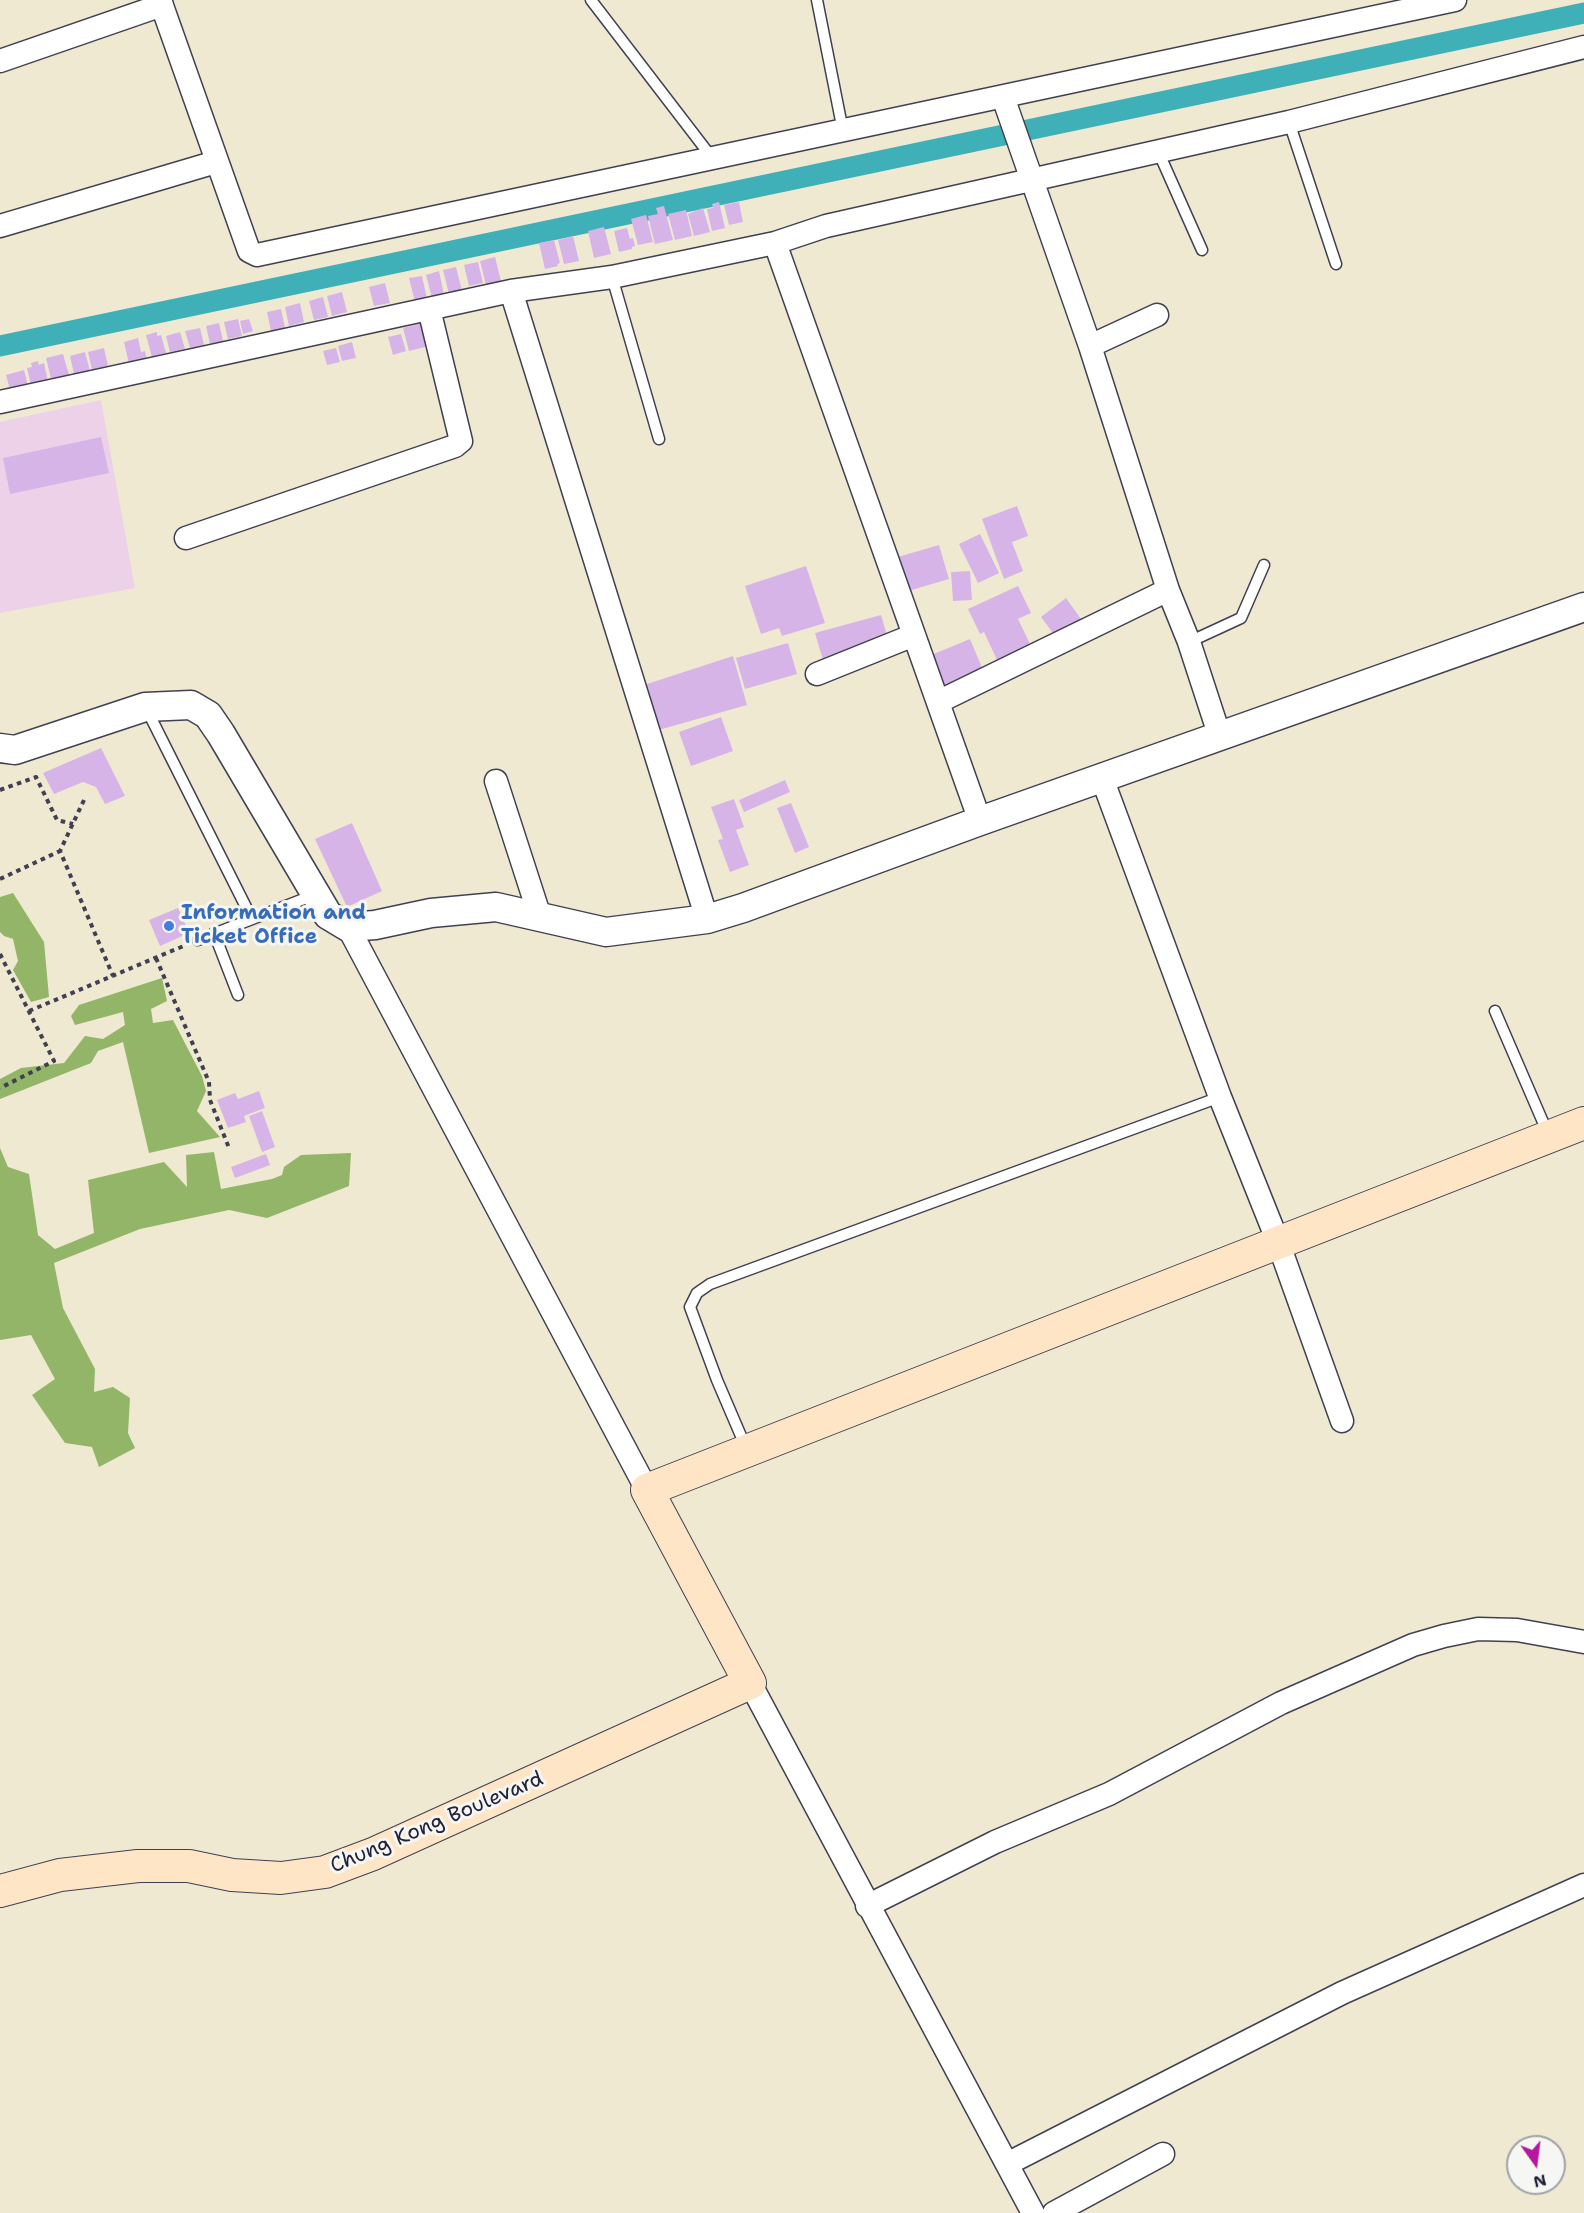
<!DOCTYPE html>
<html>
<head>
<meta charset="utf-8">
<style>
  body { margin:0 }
  #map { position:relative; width:1584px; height:2213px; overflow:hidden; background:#efe9d2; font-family:"Shantell Sans",sans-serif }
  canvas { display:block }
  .north { position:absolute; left:1506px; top:2135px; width:60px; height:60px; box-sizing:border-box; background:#f6f6f2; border:2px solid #a1a1a9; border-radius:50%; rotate:166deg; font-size:16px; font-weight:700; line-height:24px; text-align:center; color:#22223b }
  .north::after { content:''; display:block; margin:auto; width:21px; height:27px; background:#b5179e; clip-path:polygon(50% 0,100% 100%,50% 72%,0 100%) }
</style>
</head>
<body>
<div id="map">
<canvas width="1584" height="2213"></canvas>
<div class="north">N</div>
</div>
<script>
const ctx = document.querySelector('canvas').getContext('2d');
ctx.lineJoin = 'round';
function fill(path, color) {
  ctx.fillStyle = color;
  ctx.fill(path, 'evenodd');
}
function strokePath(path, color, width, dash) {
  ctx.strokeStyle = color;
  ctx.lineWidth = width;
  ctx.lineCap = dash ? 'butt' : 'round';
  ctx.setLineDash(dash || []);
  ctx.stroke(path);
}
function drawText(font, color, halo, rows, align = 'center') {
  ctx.font = font + ' "Shantell Sans",sans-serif';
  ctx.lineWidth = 6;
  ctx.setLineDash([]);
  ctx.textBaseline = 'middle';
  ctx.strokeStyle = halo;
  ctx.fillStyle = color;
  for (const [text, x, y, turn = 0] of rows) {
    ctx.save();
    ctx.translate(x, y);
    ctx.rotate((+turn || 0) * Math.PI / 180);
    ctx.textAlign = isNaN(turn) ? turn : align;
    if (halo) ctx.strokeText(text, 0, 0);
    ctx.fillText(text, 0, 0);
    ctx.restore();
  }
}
const built = new Path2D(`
  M101 400 135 588 0 613V422Z`);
const forest = new Path2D(`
  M13 893 44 942 49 997 31 1002 13 970 18 961 13 939 4 936 0 932V897Z
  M162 978 167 1001 151 1009 153 1023 173 1020 202 1076 206 1091 197 1111 220 1137 149 1153 123 1042 98 1051 91 1063 0 1099V1079L21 1068 64 1063 85 1036 103 1039 125 1025 123 1012 75 1025 71 1016 79 1005Z
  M0 1148 8 1167 29 1174 38 1235 55 1249 94 1233 88 1180 164 1162 187 1187 186 1155 214 1152 221 1189 272 1179 282 1175 284 1167 301 1155 351 1153 349 1186 267 1218 229 1210 140 1229 54 1263 63 1308 95 1369 94 1392 113 1387 130 1398 128 1433 135 1448 99 1467 92 1447 65 1443 32 1395 55 1379 31 1335 0 1340Z`);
const canal = new Path2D(`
  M0 346 1584 13`);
const building = new Path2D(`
  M719 202 725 228 712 231 707 209 713 208 712 204Z
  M739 202 743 222 729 225 724 205Z
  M664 206 673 240 655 244 648 216 658 214 656 208Z
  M703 208 710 232 694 236 688 214Z
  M686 210 692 236 675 240 668 214Z
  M646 215 653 242 638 245 631 219Z
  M604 227 611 254 594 258 588 231Z
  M627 228 630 239 633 238 635 246 632 247V249L619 252 614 231Z
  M573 236 579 261 564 264 558 240Z
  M554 240 560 263 557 264 558 266 545 269 539 243Z
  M495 257 501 281 486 285 480 261Z
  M478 262 483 283 469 286 464 265Z
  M456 267 462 291 449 294 443 270Z
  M439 271 444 295 432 298 426 275Z
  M422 276 427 299 415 302 409 278Z
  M385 283 390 303 374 306 369 287Z
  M342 292 347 312 332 316 327 296Z
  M323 297 328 317 314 320 309 301Z
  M300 303 304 322 289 326 285 307Z
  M281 309 285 328 271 331 267 312Z
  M238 319 242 336 228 339 224 322Z
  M249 319 253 331 243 334 240 321Z
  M219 323 223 341 210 344 206 326Z
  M423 323 429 346 409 351 403 328Z
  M200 328 204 345 190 348 185 331Z
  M157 332V336L161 335 166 353 152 357 146 335Z
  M180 332 185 349 170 352 166 336Z
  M401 334 406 351 393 355 388 337Z
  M138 338 141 352 145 351 147 360 129 364 124 342Z
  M352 342 356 358 342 361 338 346Z
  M104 348 108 366 92 370 88 352Z
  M336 348 340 362 327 365 323 351Z
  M85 352 90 371 74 374 70 356Z
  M63 354 69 375 58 378 52 383 46 358Z
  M38 361 39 365 44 363 48 381 31 385 27 368 32 367 31 363Z
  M24 370 28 386 10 390 6 375Z
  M101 437 109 473 10 494 3 458Z
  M1017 506 1028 536 1012 542 1023 571 1004 579 982 519Z
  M980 534 999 573 978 583 959 544Z
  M939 545 949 579 908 591 898 557Z
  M806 566 825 623 782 636 779 628 761 634 745 586Z
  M970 571 972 600 953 601 951 572Z
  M1018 586 1031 613 1018 619 1030 644 997 660 984 632 980 634 968 609Z
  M1066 598 1081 619 1056 637 1041 617Z
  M881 615 889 642 823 660 815 633Z
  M970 639 983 670 942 687 929 656Z
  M788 643 797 674 745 689 736 658Z
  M733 656 747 705 655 731 641 686Z
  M721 717 733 751 691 766 679 732Z
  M101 748 125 796 105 804 96 787 83 782 54 794 43 773Z
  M785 780 790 792 744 812 739 800Z
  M734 799 744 827 736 830 749 865 730 872 718 840 723 839 711 807Z
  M791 803 809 847 795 853 777 808Z
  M352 823 382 891 347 907 315 839Z
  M178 908 189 933 160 946 149 920Z
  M259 1091 265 1108 244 1116 246 1122 228 1128 217 1100 235 1093 238 1099Z
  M262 1111 275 1147 262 1152 249 1116Z
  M266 1154 270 1165 235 1178 231 1167Z`);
const path = new Path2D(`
  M0 790 36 777 57 820 73 824
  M84 800 60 851 113 976
  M0 879 60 851
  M0 954 54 1061 0 1088
  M156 958 209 1082 210 1100 229 1148
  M29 1011 186 945`);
const service = new Path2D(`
  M591 0 713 159
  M817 0 843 131
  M1289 122 1336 264
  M1158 151 1202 250
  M612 277 659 439
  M1189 642 1241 618 1264 565
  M147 710 252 919
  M214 933 238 995
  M198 940 314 895
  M1495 1011 1549 1136
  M747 1450 717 1380 690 1307 697 1293 710 1284 1220 1097`);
const minor = new Path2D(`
  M160 0 249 251 257 255 1455 0
  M0 61 162 5
  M1003 97 1090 346 1168 590 1189 642 1220 737
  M0 226 216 162
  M775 243 980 821
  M511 291 707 919
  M1090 346 1157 315
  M0 402 511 291 612 277 775 243 826 226 1289 122 1584 47
  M186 538 455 446 461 441 429 309
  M817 674 914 635
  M938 702 1168 590
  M1102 778 1220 1097 1278 1242 1342 1421
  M496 781 540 917
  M348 927 647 1490
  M750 1683 1033 2213
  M867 1906 995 1842 1109 1794 1281 1703 1413 1645 1444 1636 1478 1629 1517 1630 1584 1642
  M1007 2164 1342 1993 1584 1885
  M1054 2213 1163 2154`);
const tertiary = new Path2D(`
  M0 748 15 750 145 707 191 705 208 715 221 734 328 915 348 927 375 925 431 913 496 907 606 932 707 919 743 908 980 821 1584 607`);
const secondary = new Path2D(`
  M0 1891 60 1875 138 1866H189L232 1875 281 1878 325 1872 373 1854 750 1683 647 1490 1584 1123`);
const markers = [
  [169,926,6,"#3f7fe0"]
];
const shopNames = [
  ["Information and",181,914],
  ["Ticket Office",181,938]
];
const streetNames = [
  ["Chung Kong Boulevard",437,1823,-23]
];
fill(built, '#edd1e9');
fill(forest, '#93b568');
strokePath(canal, '#3fb0b8', 21);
fill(building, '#d6b4e8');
strokePath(service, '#414052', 13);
strokePath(minor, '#414052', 25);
strokePath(tertiary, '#414052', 31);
strokePath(secondary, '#414052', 34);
strokePath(path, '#414052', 4, [4.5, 4.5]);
strokePath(service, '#fff', 10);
strokePath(minor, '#fff', 22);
strokePath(tertiary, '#fff', 28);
strokePath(secondary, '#fde5c5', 32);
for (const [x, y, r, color] of markers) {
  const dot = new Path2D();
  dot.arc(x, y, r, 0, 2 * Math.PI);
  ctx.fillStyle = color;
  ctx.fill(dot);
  strokePath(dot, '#f6f6f2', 2);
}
drawText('bold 21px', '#366cbe', '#f6f6f2', shopNames, 'left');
drawText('21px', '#22223b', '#f6f6f2', streetNames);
</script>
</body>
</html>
